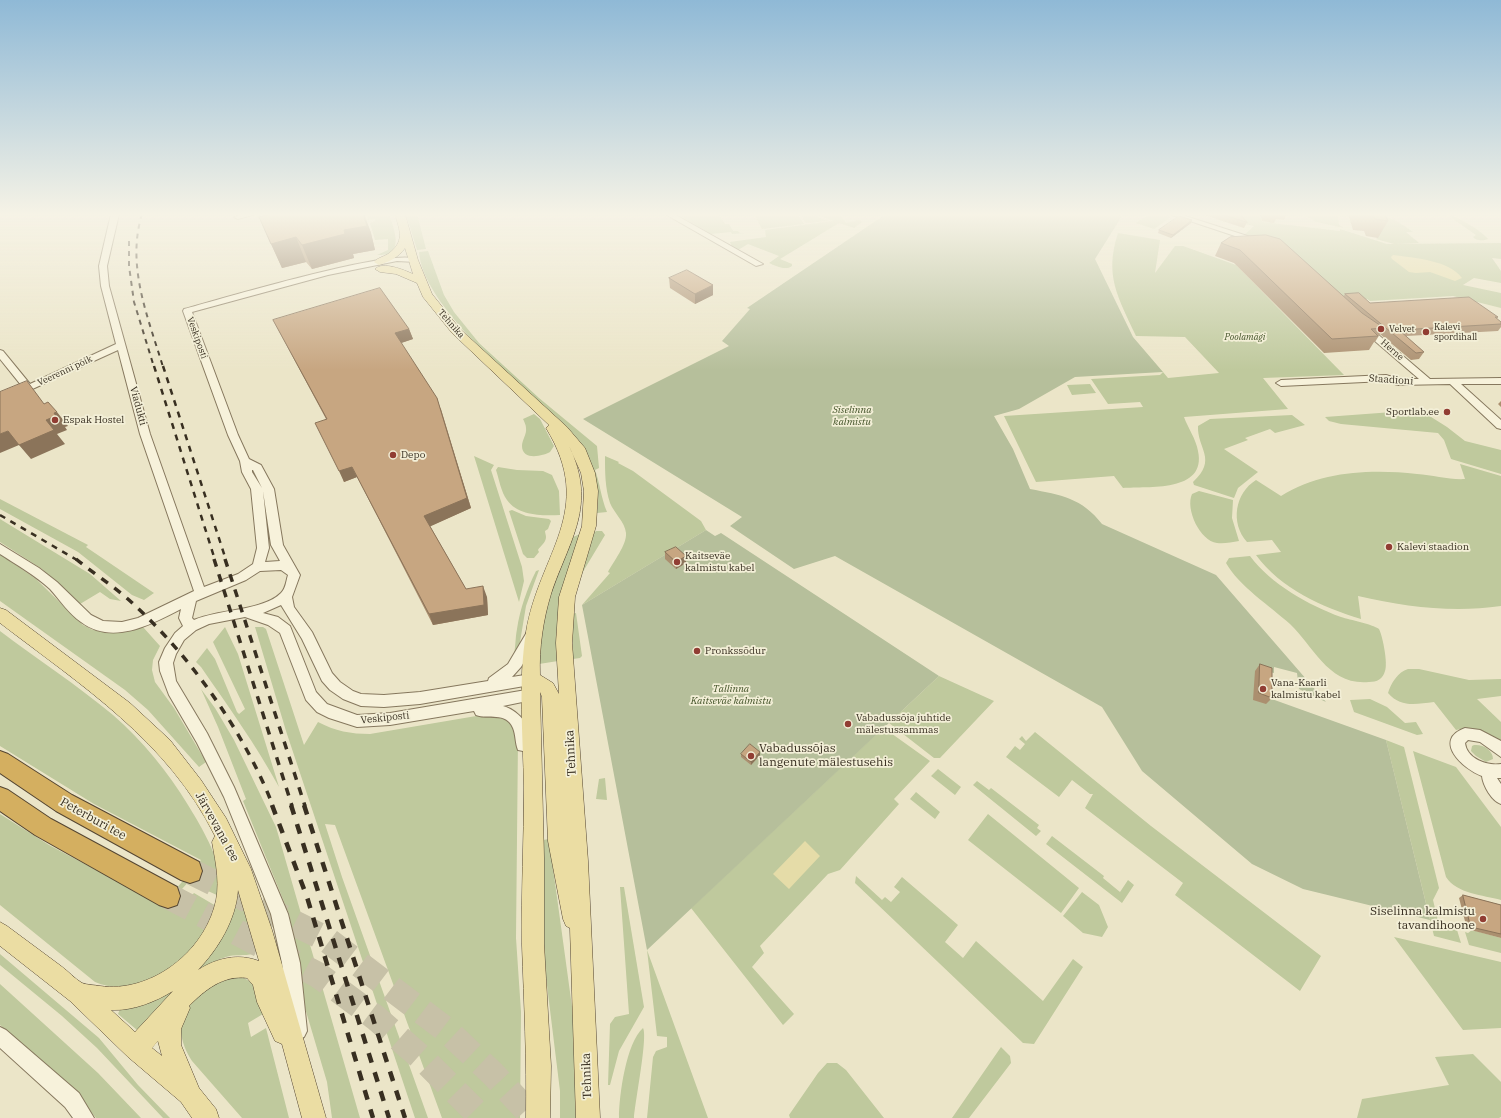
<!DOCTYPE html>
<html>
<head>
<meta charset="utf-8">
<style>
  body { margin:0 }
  canvas { display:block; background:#ebe5c8 }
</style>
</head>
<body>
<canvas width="1501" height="1118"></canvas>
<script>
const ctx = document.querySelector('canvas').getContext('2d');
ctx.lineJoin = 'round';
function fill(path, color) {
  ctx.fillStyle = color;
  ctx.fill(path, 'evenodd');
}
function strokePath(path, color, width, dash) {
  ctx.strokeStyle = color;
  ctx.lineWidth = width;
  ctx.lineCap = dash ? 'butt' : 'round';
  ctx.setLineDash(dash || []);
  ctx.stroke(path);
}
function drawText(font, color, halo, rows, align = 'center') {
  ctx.font = font + ' "IBM Plex Serif",serif';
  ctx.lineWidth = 3.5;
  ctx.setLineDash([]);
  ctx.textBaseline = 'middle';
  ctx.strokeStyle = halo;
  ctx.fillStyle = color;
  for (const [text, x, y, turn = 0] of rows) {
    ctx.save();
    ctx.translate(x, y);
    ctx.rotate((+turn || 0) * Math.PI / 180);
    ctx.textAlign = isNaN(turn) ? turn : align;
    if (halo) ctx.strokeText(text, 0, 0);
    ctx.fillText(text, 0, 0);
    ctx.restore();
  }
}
const green = new Path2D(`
  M366 214H389C392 223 402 247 390 253 386 255 380 255 377 255L388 250V239L375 240 370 223 375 221V219L368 220Z
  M406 214H417L426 249 417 250Z
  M677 214H719L725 224H729L733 231H738L740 233H745L732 234 731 232 711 234Z
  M754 214H798L804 224 762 229Z
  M800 214H809L828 221 806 223Z
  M815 214H840L846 223 860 220 862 222 854 228 839 223 780 259 792 264V266C785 271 776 266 769 263L779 256 748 244 738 250 732 247 730 242 766 237 765 230 833 221Z
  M1150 214H1160L1171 217 1154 229 1136 223Z
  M1231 214H1263H1260L1262 222 1340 231V229L1387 244 1501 243V259L1492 258 1501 271V283L1474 278 1463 285 1501 293V308L1453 296 1370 301 1367 299 1344 300 1244 235 1254 226 1245 224Z
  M1301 214H1347L1346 217 1338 216 1339 225 1344 228 1317 222Z
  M1352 214C1382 214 1388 214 1413 232H1406L1419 243 1394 244 1376 239 1378 237Z
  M1446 214C1455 214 1483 232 1488 239 1483 241 1476 241 1473 237L1476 235Z
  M1118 233 1160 240 1155 273 1175 246H1183L1236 265 1344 375 1263 378 1288 409 1184 417C1188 428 1196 439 1198 451 1207 493 1147 486 1123 488L1114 476 1036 482 1004 416 1143 407 1140 402 1108 404 1091 379 1160 375 1163 372 1168 378 1219 373 1185 337 1136 336C1118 297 1104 276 1118 233Z
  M428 251 444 295 454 312 479 343 539 398 597 446 599 468 595 470C600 483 601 498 607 512L597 513C600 492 595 470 586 451 564 429 542 408 520 387 489 357 422 297 419 252Z
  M1090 384 1096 393 1072 395 1067 385Z
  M1420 410 1447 427 1465 441 1501 450V474L1451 459 1444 440 1438 433 1341 424 1329 421 1325 417Z
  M534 414 540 419 554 446 550 452C543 456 522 461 522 446 522 440 527 434 526 428 526 425 524 421 523 419Z
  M1292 415 1305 425 1275 433 1270 429 1245 438 1248 440 1224 449 1258 472 1238 488 1234 498 1194 485 1193 482C1218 459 1197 449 1198 426L1210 419Z
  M474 456 494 465 491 470 522 567 524 581 519 602Z
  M605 456 619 462 618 463 633 471 701 521 706 530 582 605 610 573 608 572C613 562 627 545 626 533 625 522 614 513 610 503 605 488 605 472 605 456Z
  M1460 464 1501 476V606C1453 613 1406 607 1358 596L1361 619C1322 607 1281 589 1256 555L1281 552 1272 540 1247 542C1230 523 1235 493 1256 480L1281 496C1321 471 1371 469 1417 474 1433 475 1450 480 1465 479Z
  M498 467 517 470 543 471 552 475 559 491 560 515C543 516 518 516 507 500 501 492 499 479 496 470Z
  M1199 491 1233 500 1232 518 1239 541C1232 542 1224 544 1217 543 1200 541 1185 509 1192 494Z
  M0 499 88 545 86 547 154 593 144 600 132 595 78 552 0 509Z
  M512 510 526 516 549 519 551 521 548 529 545 531C545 533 546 535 546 537 546 543 540 546 538 550L539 552 534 558H527L523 554 509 511Z
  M0 519 90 574 121 601 110 599 100 592 80 604 42 569 0 542Z
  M596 531H602L605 535 581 575 594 533Z
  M580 534C564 582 553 609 558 661L539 664 543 622 553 586 573 537Z
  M0 554 36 579 83 625 93 630 120 632 143 627 160 646 153 660 152 670 155 682 174 708 206 762 199 767 148 710 125 690 0 601Z
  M1250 556C1271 584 1308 605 1341 617 1350 620 1372 624 1379 629 1383 637 1388 664 1385 671 1383 679 1377 682 1369 682 1329 686 1314 647 1290 624 1270 606 1239 586 1226 563L1229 558Z
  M539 570 526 606 519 648 513 658C516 648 515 639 517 629 520 609 527 589 536 571Z
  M576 613 582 656 580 658 573 659 572 614Z
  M225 627 238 654 279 787C256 745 228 706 201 667L196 662 207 648 215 659 237 712 239 714 245 709 213 642Z
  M255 627H263L266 629 304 745 318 722C335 731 351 734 370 734L488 714H497L513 723 518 739 516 938 521 1012 520 1118H442L335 825 325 824 342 877 428 1118H415L286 731Z
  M0 631C37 659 77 685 113 715 143 741 168 772 188 805 199 823 216 851 219 872 220 880 219 888 219 896L199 887 201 885 191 879 182 889 192 895 194 893 216 906C211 917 207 931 200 939 176 970 134 999 95 982L0 905V814L49 845 162 905 201 860 94 804 0 746Z
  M1408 669H1419L1469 680 1501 679V696L1477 699 1501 722V743L1466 728 1456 730 1434 702C1416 704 1401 708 1388 693 1391 683 1398 672 1408 669Z
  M939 676 994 701 940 758H934L889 723Z
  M201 689 215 708 234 740 276 827 360 1118H332L327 1082 305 1008 289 914 243 801 246 799 218 727Z
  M1370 699 1387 707 1405 723 1416 722 1423 734 1417 735 1354 712 1350 700Z
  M881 730 885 734 888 731 930 761 894 799 899 804 840 870 828 874 760 946 764 953 752 967 794 1014 783 1025 691 908Z
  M1035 732 1151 826 1321 956 1300 991 1175 895 1183 883 1085 808 1093 794H1090L1072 780 1059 797 1006 757 1015 746 1020 750 1025 744 1019 739 1022 736 1026 741Z
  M1386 740 1404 747 1439 888 1433 900 1439 925 1457 930 1461 943 1434 936Z
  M1474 745C1483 744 1493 750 1493 759L1486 762 1476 756 1471 751 1472 746Z
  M1413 751 1456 767 1501 827V900C1483 895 1457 894 1446 877Z
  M938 769 961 787 955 795 931 776Z
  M605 778 607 800 596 799 599 779Z
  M977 781 989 790 991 788 1039 825 1037 828 1041 831 1036 836 973 785Z
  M916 792 940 812 935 819 910 799Z
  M988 814 1079 888 1061 913 968 840Z
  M1052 836 1104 876 1103 878 1120 892 1128 880 1134 885 1122 903 1046 844Z
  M549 839 573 1014 576 1118H560V1091L543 953V840Z
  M856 876 882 900 885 897 891 902 900 892 894 887 902 877 958 925 945 942 963 958 976 941 1043 1001 1073 959 1083 967 1034 1044 1023 1043 855 883Z
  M620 887H624L644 1007 619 1051 610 1085H608L610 1024 615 1017 629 1014Z
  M1082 892 1099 905 1108 927 1102 937 1083 933 1063 916Z
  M239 903 242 904 256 949 253 954C244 956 235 954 226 957 195 966 161 1008 137 1030L118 1014 120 1009 149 1000Z
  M1472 930 1501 938V953L1469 945 1465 932 1468 933Z
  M1394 937 1501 962V1028L1463 1030Z
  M647 950 708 1118H647L653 1057 656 1051 667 1047V1037L657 1036Z
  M0 954 99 1038 138 1085 170 1118H163L97 1048 62 1016 0 965Z
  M240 976C259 984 258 995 263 1014L248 1023 251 1037 266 1028 289 1118H242L192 1061C186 1052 182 1042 181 1032 181 1013 196 991 212 983 220 979 231 978 240 976Z
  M0 984 98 1073 141 1118H96L78 1096 0 1025Z
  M643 1028C648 1037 635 1102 634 1118H619C619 1096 626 1043 643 1028Z
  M1001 1047 1010 1056 1011 1063 969 1118H952Z
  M1473 1054 1501 1082V1117L1499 1118H1357L1362 1099 1449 1085 1435 1057Z
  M827 1063H837L846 1070 884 1118H790L789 1115 818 1073Z`);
const sand = new Path2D(`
  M1393 255C1414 258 1449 260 1462 278L1455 281 1430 272 1416 273 1409 272 1392 259 1391 257Z
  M805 841 820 856 789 889 773 874Z`);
const cemetery = new Path2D(`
  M886 214H1116L1122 216 1095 259 1133 337 1163 372 1075 377 1019 409 994 416 1013 449 1030 489C1061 495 1082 498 1102 524L1216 575 1326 702 1299 689 1297 673 1274 667V673L1270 672 1269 698 1386 740 1430 920 1303 889 1252 864 1142 771 1102 707 835 556 794 569 730 526 742 517 583 419 729 346 722 341 750 309 747 308Z
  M706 530 715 536 721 533 939 676 647 950 582 605Z`);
const highwayTunnel = new Path2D(`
  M190 871 326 939 445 1029 493 1074 534 1118
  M168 896 318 975 376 1018 425 1061 482 1118`);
const minor = new Path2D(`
  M111 214H119L107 266 109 286 150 434 204 587 238 574 253 564 257 548 251 489 242 472 240 461 228 435 183 311 184 309C214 301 401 245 417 260L416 262 397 261 328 275 192 312 238 435 249 459 261 465 274 489 283 545 300 575 292 597 294 607 312 632 332 673 340 682 353 691 361 694 384 695 420 692 488 681 489 678 508 664 527 632 532 631 537 632 539 636 521 667 512 677 531 674 536 676 538 680 536 684 420 704 384 707 361 706 343 699 330 690 322 681 302 639 281 605 263 613 278 617 290 626 316 692 327 704 357 715 390 713 532 689 537 691 539 695 537 699 503 706C520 711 537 731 528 750L523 751 518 750C515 743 516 735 513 728 506 711 488 720 476 715L474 711 390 725 357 727 329 718 317 712 306 700 280 633 268 625 245 617 209 624 196 630 184 640 176 654 173 663 176 681 207 733 234 787 288 914 300 963 307 1031 304 1037 298 1040 292 1037 289 1031 282 963 271 914 224 797 197 743 169 695 160 671 159 662 165 648 175 633 183 626 179 618 181 609C152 624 113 646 81 622 69 614 60 600 50 589 35 575 17 565 0 554V544L39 568 57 582 91 615 103 621 122 622 138 618 194 591 140 434 118 350 28 391 25 390 0 359V350L3 351 30 384 116 344 101 286 99 266ZM252 470H253L262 488 252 472ZM263 491 271 545 280 561 265 562 269 548ZM281 570 288 575C286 581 286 588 281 593 263 611 218 609 194 620L192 618 196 601 246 580 260 571Z
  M244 214H256L238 219 234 217Z
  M665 214H674L763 264 756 266Z
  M1169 214H1179L1263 241 1256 243Z
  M1365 325 1368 326 1430 379 1501 378V384H1461L1501 420V429L1497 428 1450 384 1398 385 1385 381 1281 386 1276 383 1281 380 1386 375 1399 379H1419L1362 330V326Z
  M1465 728 1480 730 1501 741V757L1480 742 1468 740 1465 743C1467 759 1487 766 1501 764V778H1497L1501 784V804C1492 801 1483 786 1482 776 1463 769 1432 740 1465 728Z
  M0 1027 6 1030 79 1093 94 1118H73L65 1107 0 1048Z`);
const major = new Path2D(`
  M395 214H405L418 260 432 294 460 329 567 427 585 448 595 473 598 491 596 526 575 597 572 643 588 861 600 1118H576L570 928 566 926 563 919 548 841 542 697 540 692 544 858V944L551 1066 550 1118H526C527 1060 524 1003 522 945 521 893 524 840 524 787 523 736 518 682 526 632 539 553 597 511 546 428L549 425 452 333 423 297 417 283 396 274 380 272 375 269C383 261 404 270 413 274L405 248C399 257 389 262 379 265L374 262C377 258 383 257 388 254 405 242 400 231 395 214ZM569 446 581 473 584 491 582 526 559 597 556 643 559 694 553 683 540 675C539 648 543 620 551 594 569 540 598 506 569 446Z
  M0 608 6 610 130 703 170 740 201 780 226 818 251 869 272 930 326 1118H302L282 1044 275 1041 257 1002 253 985 247 978C223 975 205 990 189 1006L190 1008 181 1029V1045L199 1088 216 1109 219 1118H192L181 1102 128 1057 70 1001 0 946V922L7 926C25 939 43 953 61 966 68 971 75 979 82 983 87 985 95 985 100 986 149 993 200 955 214 908 221 887 216 864 212 842L215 836C168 741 82 686 0 623ZM238 890 259 961C238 953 217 958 198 970 218 949 236 920 238 890ZM173 991 135 1032 111 1010C133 1011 155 1002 173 991ZM158 1041 162 1056 152 1048Z`);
const highway = new Path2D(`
  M0 751 8 754 72 795 199 862 202 871 199 880 190 883 181 880 56 811 0 773Z
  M0 787 8 790 51 819 177 887 180 896 177 905 168 908 159 905 35 835 0 811Z`);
const railFar3 = new Path2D(`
  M142 214C126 266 148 317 163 367
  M129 241V266L134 302 154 367`);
const railFar2 = new Path2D(`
  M154 366 215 560
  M163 366 226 560
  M0 515 77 560`);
const railFar1 = new Path2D(`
  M76 559C93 573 112 585 129 600 189 654 244 731 273 806
  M214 559 292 806
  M225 559 305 806`);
const rail = new Path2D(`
  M272 805 307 897 373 1118
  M291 805 389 1118
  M304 805 405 1118`);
const wall = new Path2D(`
  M273 214H364L371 233 375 250 353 254 354 258 312 269 306 262 282 268 259 217Z
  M1205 214H1240L1247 222 1244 228 1204 215Z
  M1260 214H1287L1284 220 1276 219 1274 223 1262 221Z
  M1348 214H1385L1388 221 1378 238 1366 236 1364 231 1353 230Z
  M1192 220 1191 223 1171 238 1158 233 1159 230Z
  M1230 237 1344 296 1345 294 1370 303 1498 317 1497 319 1501 322V327L1498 331 1406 336 1424 352 1419 359 1411 360 1380 334 1375 342H1374L1369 350 1324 353 1234 263 1215 256 1221 243Z
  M669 278 713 285V295L695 304 670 288Z
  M273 320 409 329 413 339 401 343 441 409 471 508 430 526 466 589 487 597 488 615 433 625 357 477 344 482 326 419Z
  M1501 401V407L1498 404Z
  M665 552 686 556V563L676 569 665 559Z
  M1260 664 1272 698 1266 704 1253 700 1255 671Z
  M760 752V755L751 765 741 757V754Z
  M1463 895 1501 905V938L1467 929 1459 898Z`);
const shadedWall = new Path2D(`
  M364 214 371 233 375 250 353 254 354 258 312 269 302 245 344 230Z
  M1192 220 1191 223 1171 238 1173 235Z
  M296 237 306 262 282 268 271 244Z
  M713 285V295L695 304V294Z
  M409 329 413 339 398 344 395 333Z
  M437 398 471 508 429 527 424 516Z
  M57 412 68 426 65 427 67 430 57 434 65 444 31 459 19 445 0 453V434L8 431 46 420 54 413Z
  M352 467 357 477 344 482 339 471Z
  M686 556V563L676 569V562Z
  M483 586 487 597 488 615 433 625 429 614Z
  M760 752V755L751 765V762Z`);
const building = new Path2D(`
  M273 214H363L367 226 344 230 345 234 302 245 296 237 271 244 259 217Z
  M1221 214H1240L1247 222Z
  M1366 214H1385L1388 221 1375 219 1373 215Z
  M1179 216 1192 220 1173 235 1159 230Z
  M1266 235 1280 239 1362 313 1384 328 1371 329 1378 336 1332 339 1240 250 1221 243 1230 237Z
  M687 270 713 285 695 294 669 278Z
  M380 288 409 329 395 333 437 398 467 498 424 516 466 589 483 586 484 605 429 614 352 467 339 471 315 423 327 419 273 320Z
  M1359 293 1370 303 1469 297 1498 317H1495L1501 322V324L1399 330 1424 352 1416 353 1345 294Z
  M27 381 44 404 48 402 57 412 54 413 56 416 46 420 54 430 19 445 8 431 0 434V392Z
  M676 547 686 556 676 562 665 552Z
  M1260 664 1272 668V698L1259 693Z
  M750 744 760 752 751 762 741 754Z
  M1463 895 1501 905V934L1471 927Z`);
const markers = [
  [1381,329,4,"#913d33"],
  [1426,332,4,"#913d33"],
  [1447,412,4,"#913d33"],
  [55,420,4,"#913d33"],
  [393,455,4,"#913d33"],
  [1389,547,4,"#913d33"],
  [677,562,4,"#913d33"],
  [697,651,4,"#913d33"],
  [1263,689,4,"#913d33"],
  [848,724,4,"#913d33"],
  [751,756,4,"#913d33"],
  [1483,919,4,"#913d33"]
];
const farStreetnames = [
  ["Tehnika",451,324,49],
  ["Veskiposti",197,338,70],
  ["Herne",1392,350,41],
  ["Veerenni põik",65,371,-25]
];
const farPoinames = [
  ["Kalevi",1434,327],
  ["spordihall",1434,337],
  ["Velvet",1389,329]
];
const farParknames = [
  ["Poolamägi",1245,337]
];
const streetNames = [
  ["Staadioni",1391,380,4],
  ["Viadukti",138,406,75],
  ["Veskiposti",385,718,-6]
];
const parkNames = [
  ["Siselinna",852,410],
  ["kalmistu",852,422],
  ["Tallinna",731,689],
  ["Kaitseväe kalmistu",731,701]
];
const poiNames = [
  ["Sportlab.ee",1439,412,"right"],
  ["Espak Hostel",63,420],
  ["Depo",401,455],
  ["Kalevi staadion",1397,547],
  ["Kaitseväe",685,556],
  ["kalmistu kabel",685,568],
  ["Pronkssõdur",705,651],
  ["Vana-Kaarli",1271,683],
  ["kalmistu kabel",1271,695],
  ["Vabadussõja juhtide",856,718],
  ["mälestussammas",856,730]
];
const nearPoinames = [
  ["Vabadussõjas",759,749],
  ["langenute mälestusehis",759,763],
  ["Siselinna kalmistu",1475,912,"right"],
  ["tavandihoone",1475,926,"right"]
];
const nearStreetnames = [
  ["Tehnika",571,753,-93],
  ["Peterburi tee",93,819,29],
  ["Järvevana tee",217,827,61],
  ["Tehnika",587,1076,-92]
];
fill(green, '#bfc99d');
fill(sand, '#e5dca8');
fill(cemetery, '#b6bf9b');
strokePath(highwayTunnel, '#c7c1a7', 26, [26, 13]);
strokePath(minor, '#86785e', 2);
strokePath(major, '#554632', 1);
strokePath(highway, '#554632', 2);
fill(minor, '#f7f2db');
fill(major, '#ebdda3');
fill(highway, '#d4af60');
strokePath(railFar3, '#382f21', 2, [5, 5]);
strokePath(railFar2, '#382f21', 2.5, [6, 6]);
strokePath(railFar1, '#382f21', 3.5, [8, 8]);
strokePath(rail, '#382f21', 4.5, [10, 10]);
fill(wall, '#ab8f6f');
fill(shadedWall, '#8b745a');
fill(building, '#c7a681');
strokePath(building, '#8b745a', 1);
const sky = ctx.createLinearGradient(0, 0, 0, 370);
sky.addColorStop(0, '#8fb9d6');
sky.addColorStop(0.58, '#f6f3e6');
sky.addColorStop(1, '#f6f3e600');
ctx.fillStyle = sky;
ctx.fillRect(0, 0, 1501, 370);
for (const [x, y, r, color] of markers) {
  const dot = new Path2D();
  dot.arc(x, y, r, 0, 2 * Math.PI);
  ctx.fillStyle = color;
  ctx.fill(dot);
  strokePath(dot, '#f3efd7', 1.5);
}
drawText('9px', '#382f21', '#f3efd7', farStreetnames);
drawText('9px', '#382f21', '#f3efd7', farPoinames, 'left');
drawText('italic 9px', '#435329', '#f3efd7', farParknames);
drawText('10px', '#382f21', '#f3efd7', streetNames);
drawText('italic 10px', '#435329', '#f3efd7', parkNames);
drawText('10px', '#382f21', '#f3efd7', poiNames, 'left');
drawText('12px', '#382f21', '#f3efd7', nearPoinames, 'left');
drawText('12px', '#382f21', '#f3efd7', nearStreetnames);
</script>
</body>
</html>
